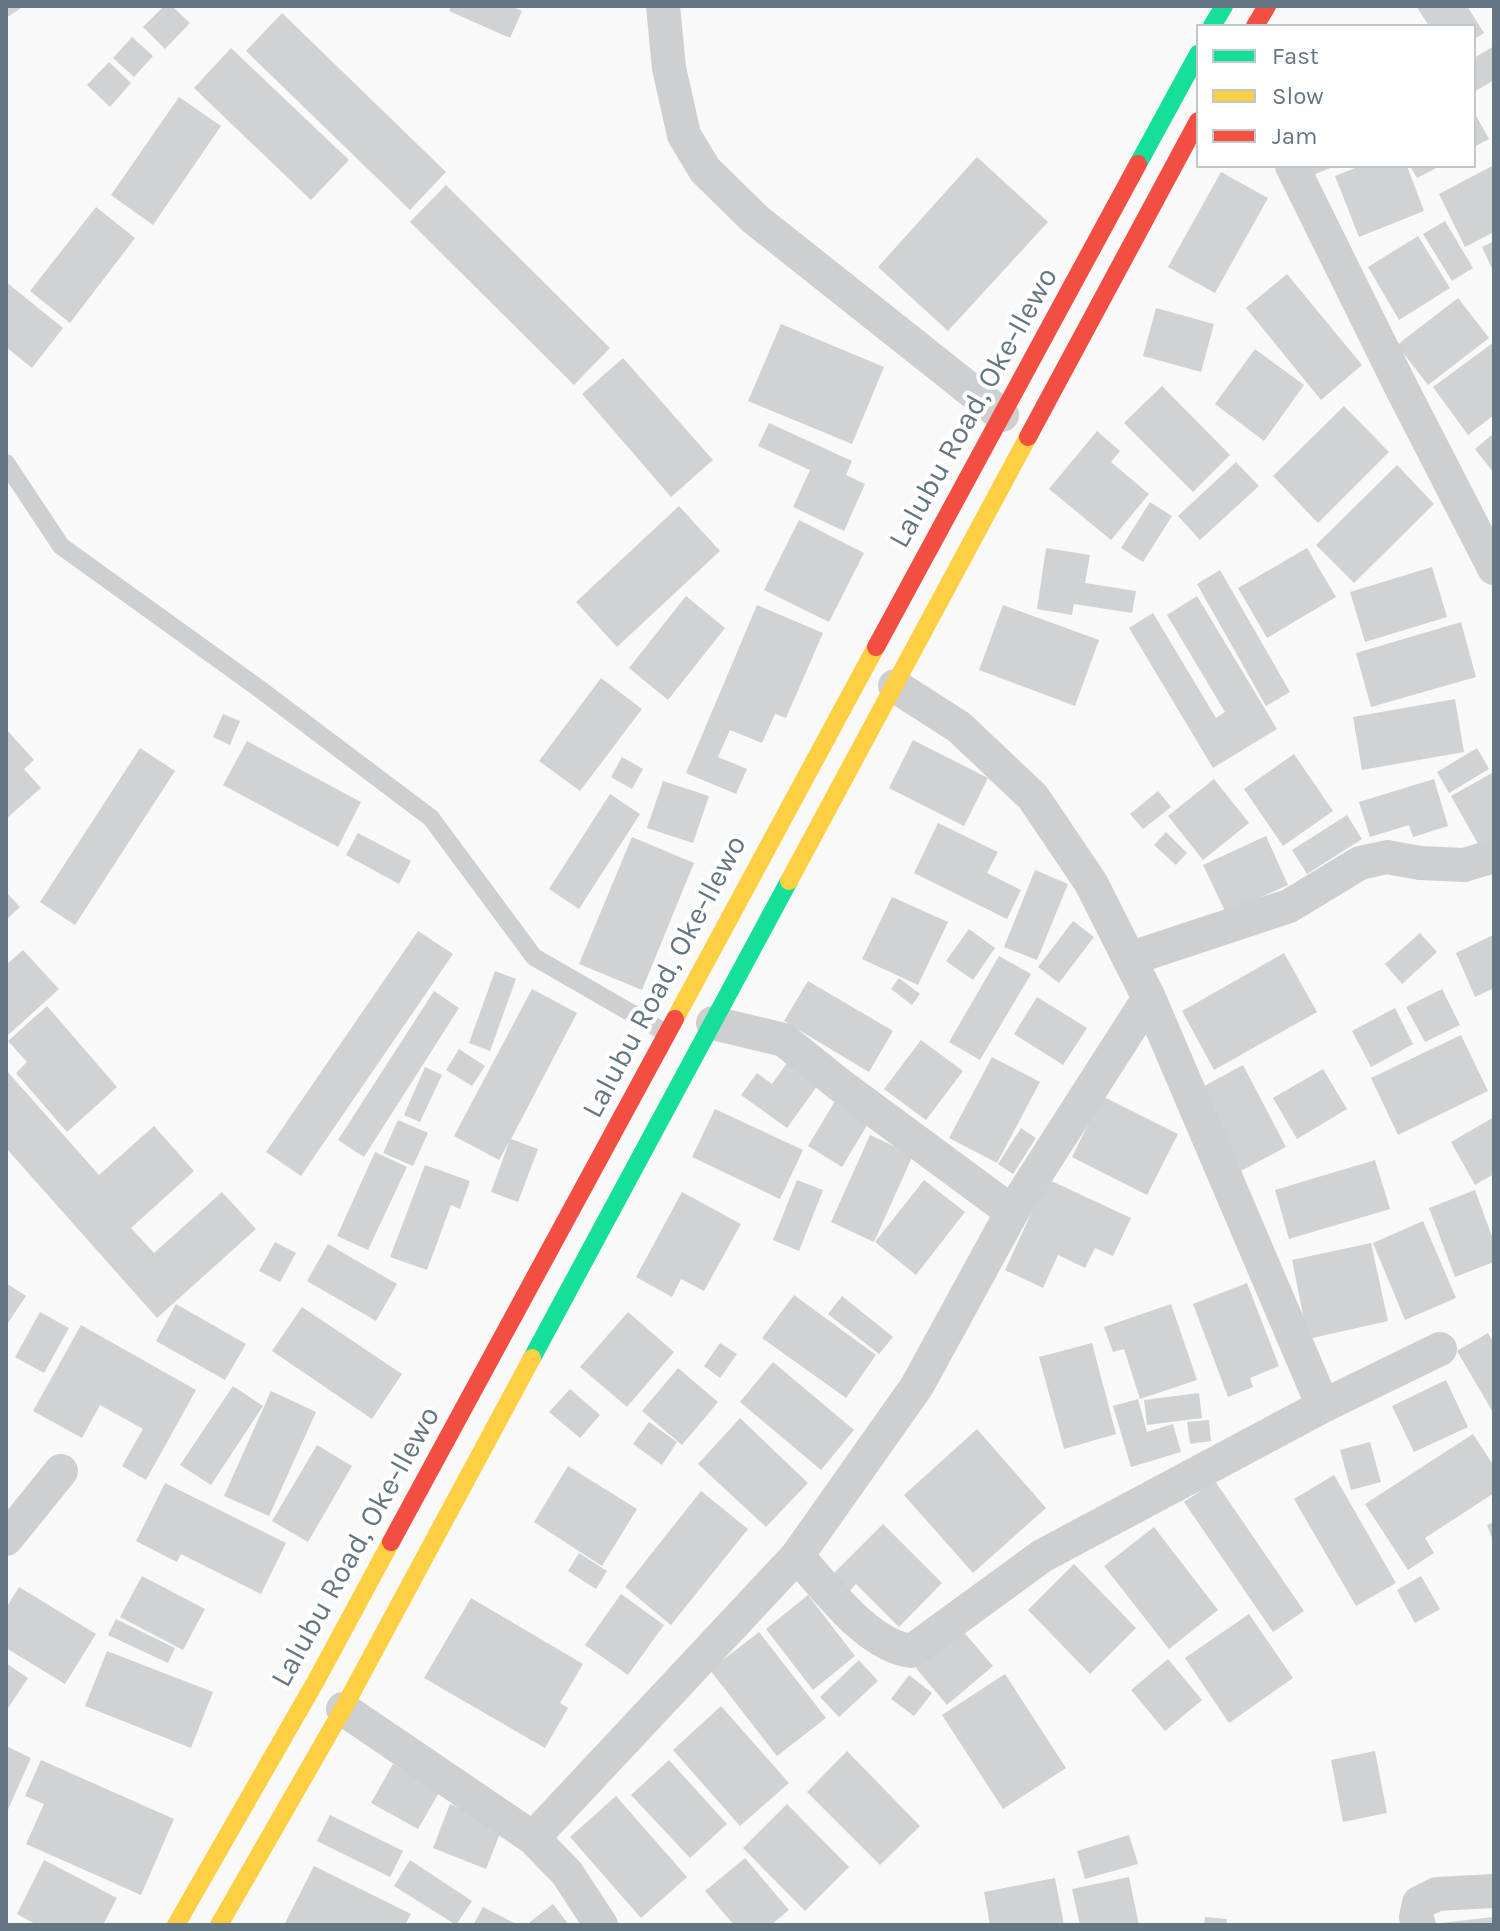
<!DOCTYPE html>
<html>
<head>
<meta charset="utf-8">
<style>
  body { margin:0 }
  #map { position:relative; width:1500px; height:1931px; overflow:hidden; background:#f9f9f9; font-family:Karla,sans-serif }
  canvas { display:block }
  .frame { position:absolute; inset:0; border:8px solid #657683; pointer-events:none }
  .legend { position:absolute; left:1196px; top:24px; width:280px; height:144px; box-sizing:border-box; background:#fff; border:2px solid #c1c8cd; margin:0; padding:10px 14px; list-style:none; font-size:24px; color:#657683 }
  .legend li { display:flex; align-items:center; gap:16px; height:40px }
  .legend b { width:40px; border:2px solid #c1c8cd }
</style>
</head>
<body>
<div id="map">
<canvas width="1500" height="1931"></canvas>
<div class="frame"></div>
<ul class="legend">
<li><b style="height:10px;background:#16e098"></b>Fast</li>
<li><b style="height:10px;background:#ffcf43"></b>Slow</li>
<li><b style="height:10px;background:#f24e42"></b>Jam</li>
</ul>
</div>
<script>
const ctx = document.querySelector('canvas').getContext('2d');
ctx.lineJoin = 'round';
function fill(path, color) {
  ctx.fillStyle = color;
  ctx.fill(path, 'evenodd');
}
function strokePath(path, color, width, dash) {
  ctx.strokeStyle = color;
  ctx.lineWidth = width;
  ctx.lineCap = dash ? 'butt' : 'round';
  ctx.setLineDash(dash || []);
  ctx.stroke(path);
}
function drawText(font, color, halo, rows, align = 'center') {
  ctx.font = font + ' Karla,sans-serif';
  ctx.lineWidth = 8;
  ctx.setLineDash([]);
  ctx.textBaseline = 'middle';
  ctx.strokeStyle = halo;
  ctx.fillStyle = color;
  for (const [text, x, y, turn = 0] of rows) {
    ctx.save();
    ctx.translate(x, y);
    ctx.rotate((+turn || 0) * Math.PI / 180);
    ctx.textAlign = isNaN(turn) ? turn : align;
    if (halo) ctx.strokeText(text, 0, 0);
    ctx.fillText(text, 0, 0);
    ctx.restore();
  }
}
const building = new Path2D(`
  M6 6H24L6 18Z
  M164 6H172L190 23 165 49 143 27Z
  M452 6H510L522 11 510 38 449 11Z
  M1416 6H1467L1484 33 1474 39V26H1429Z
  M282 13 446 172 410 210 246 51Z
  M132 37 153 56 134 77 113 58Z
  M1494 46V80L1474 92V58Z
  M231 48 349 160 311 200 194 88Z
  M109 62 131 83 110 107 87 85Z
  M179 97 221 126 153 225 111 195Z
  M1474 112 1489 139 1474 147Z
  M977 157 1048 222 948 331 878 267Z
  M1494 165V232L1465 247 1439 194Z
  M1307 166H1335L1311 176Z
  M1360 166H1407L1424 211 1359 237 1335 176Z
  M1410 166H1440L1417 178Z
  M1221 172 1268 198 1215 293 1168 267Z
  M446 185 610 348 574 385 410 222Z
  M96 207 135 238 70 323 30 291Z
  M1445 221 1473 268 1452 281 1423 234Z
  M1418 236 1450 288 1399 320 1368 267Z
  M1494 241V273L1482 247Z
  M1287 274 1362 365 1321 400 1246 308Z
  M6 282 63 328 32 368 6 347Z
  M1458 298 1489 338 1428 385 1397 345Z
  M1156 308 1214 324 1201 372 1143 356Z
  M781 324 884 367 852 444 748 401Z
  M1494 342V415L1468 435 1433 387Z
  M1255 349 1304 385 1264 441 1215 404Z
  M623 358 713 460 671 497 582 394Z
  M1162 386 1230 455 1193 492 1124 423Z
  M1344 406 1389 452 1318 523 1273 476Z
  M769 423 852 461 846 475 865 484 844 531 793 507 810 470 758 446Z
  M1097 431 1120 451 1111 462 1149 494 1111 540 1049 489Z
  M1494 433V473L1475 449Z
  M1236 462 1259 486 1200 540 1178 516Z
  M1397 465 1434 504 1354 583 1316 545Z
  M1150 502 1172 516 1143 562 1121 548Z
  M679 506 720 551 617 647 576 602Z
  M799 520 864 553 829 622 764 590Z
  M1046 548 1090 555 1085 583 1136 591 1132 613 1074 604 1072 615 1037 609Z
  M1307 548 1336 597 1267 638 1238 588Z
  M1432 567 1447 617 1365 642 1350 592Z
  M1220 570 1290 692 1266 706 1197 584Z
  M686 596 725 628 668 700 629 668Z
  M1197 596 1277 729 1213 768 1129 628 1153 613 1216 718 1225 712 1167 615Z
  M757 605 823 633 786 718 775 714 762 743 730 730 718 757 747 769 736 794 686 773Z
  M1003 605 1099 640 1075 706 979 670Z
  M1461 622 1476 677 1371 707 1356 653Z
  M601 678 642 709 580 791 539 761Z
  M1455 699 1464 752 1362 770 1353 717Z
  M223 714 240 721 230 745 213 737Z
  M6 729 34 760 24 769 41 788 6 819Z
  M913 740 988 778 964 826 889 788Z
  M247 741 361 802 338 847 223 785Z
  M140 748 175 771 75 925 40 902Z
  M1477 748 1489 769 1449 793 1437 772Z
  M1294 754 1333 811 1283 846 1244 789Z
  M622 757 643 769 632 789 611 777Z
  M1492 773 1494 777V844L1482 851 1451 796Z
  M1214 779 1249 823 1203 860 1168 816Z
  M1434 779 1448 826 1413 837 1409 825 1370 837 1359 802Z
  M663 781 709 796 693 843 647 828Z
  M1158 791 1171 807 1143 829 1130 814Z
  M610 794 640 814 579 909 549 889Z
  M1347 815 1362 839 1307 874 1292 850Z
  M938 823 998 852 987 873 1021 890 1007 919 914 873Z
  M1166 832 1187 853 1176 865 1154 845Z
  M358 833 411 861 399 884 346 855Z
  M1266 836 1288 885 1226 913 1203 865Z
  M632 837 694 863 642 990 579 964Z
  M1035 870 1068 884 1037 960 1004 947Z
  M6 892 20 907 6 920Z
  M892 897 948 922 918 985 862 959Z
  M1073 921 1094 937 1059 983 1038 967Z
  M969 929 995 948 973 980 946 961Z
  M418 931 453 954 301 1176 266 1152Z
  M1420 933 1437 952 1402 984 1385 964Z
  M1493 935 1494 988 1475 997 1456 953Z
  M23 950 59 989 6 1037V965Z
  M1284 953 1317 1012 1214 1070 1182 1011Z
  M999 956 1031 974 980 1060 949 1042Z
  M495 971 516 979 490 1051 469 1043Z
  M899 978 920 994 912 1005 891 989Z
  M808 981 893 1031 869 1072 784 1021Z
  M532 989 577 1013 511 1139 538 1149 518 1202 491 1192 509 1142 499 1160 454 1136Z
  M1442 989 1460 1025 1425 1042 1406 1007Z
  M434 991 459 1008 364 1157 338 1140Z
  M1037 997 1087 1028 1063 1065 1014 1034Z
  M47 1006 117 1087 67 1132 16 1073 27 1062 8 1041Z
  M1395 1008 1413 1044 1371 1067 1352 1031Z
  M1461 1035 1488 1091 1398 1135 1371 1078Z
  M921 1040 963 1071 926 1120 884 1089Z
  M459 1049 485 1066 472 1086 446 1070Z
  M792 1056 823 1078 787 1128 741 1095 757 1073 772 1084Z
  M992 1057 1040 1082 997 1163 949 1138Z
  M1243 1065 1286 1147 1239 1172 1197 1090Z
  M425 1067 442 1075 420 1122 404 1115Z
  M1323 1069 1347 1109 1297 1139 1273 1098Z
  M6 1070 99 1175 154 1126 194 1171 131 1228 154 1253 222 1192 256 1229 157 1318 6 1148Z
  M838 1096 872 1117 842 1167 808 1146Z
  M1102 1096 1178 1134 1147 1195 1072 1157Z
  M715 1109 803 1150 780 1199 692 1157Z
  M1494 1117V1174L1475 1185 1451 1142Z
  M398 1120 428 1133 413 1166 383 1153Z
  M1021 1128 1036 1138 1013 1174 998 1164Z
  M870 1135 913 1155 874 1242 831 1222Z
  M375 1152 407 1167 368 1250 337 1236Z
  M1375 1160 1390 1209 1289 1239 1275 1190Z
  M425 1165 470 1181 460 1209 451 1205 427 1270 390 1257Z
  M1047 1179 1131 1218 1113 1256 1095 1248 1085 1268 1058 1255 1043 1288 1005 1270Z
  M797 1180 823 1190 799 1251 773 1240Z
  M924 1180 965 1212 916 1275 875 1242Z
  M1475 1190 1494 1242V1262L1455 1277 1429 1208Z
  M682 1192 741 1224 704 1291 681 1279 672 1297 636 1277Z
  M1423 1221 1456 1298 1405 1320 1373 1243Z
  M275 1242 296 1253 280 1282 259 1271Z
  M1371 1243 1388 1321 1308 1339 1292 1260Z
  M328 1244 397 1284 376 1321 307 1281Z
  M6 1283 26 1296 6 1326Z
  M1247 1283 1279 1366 1250 1378 1253 1387 1228 1397 1193 1304Z
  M794 1295 876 1355 846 1398 762 1338Z
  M842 1296 893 1337 879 1354 828 1314Z
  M176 1304 246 1344 225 1380 156 1341Z
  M1171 1304 1197 1380 1140 1399 1124 1349 1113 1352 1104 1327Z
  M302 1307 402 1374 372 1419 272 1351Z
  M40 1312 69 1328 44 1373 15 1357Z
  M628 1312 674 1352 627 1407 580 1367Z
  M81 1325 196 1390 146 1480 122 1466 143 1429 100 1405 82 1438 33 1411Z
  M1488 1333 1494 1343V1414L1457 1351Z
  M720 1343 737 1354 720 1378 704 1366Z
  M1092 1343 1116 1434 1064 1449 1039 1357Z
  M773 1362 854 1430 821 1470 740 1402Z
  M678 1368 718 1402 682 1445 642 1411Z
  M1446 1380 1468 1427 1414 1452 1392 1406Z
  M233 1386 263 1406 211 1485 180 1465Z
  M570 1389 600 1415 580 1438 549 1412Z
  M271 1391 316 1412 269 1516 224 1496Z
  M1199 1393 1202 1418 1147 1425 1144 1400Z
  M1138 1399 1147 1432 1173 1424 1181 1452 1131 1467 1113 1406Z
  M740 1418 808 1483 766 1527 698 1464Z
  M1209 1420 1211 1441 1190 1444 1187 1422Z
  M649 1422 677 1442 662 1465 633 1444Z
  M977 1429 1046 1508 973 1573 904 1495Z
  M1473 1434 1494 1466V1493L1425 1538 1434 1553 1408 1570 1365 1504Z
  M1370 1442 1381 1482 1351 1490 1340 1450Z
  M317 1445 352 1466 308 1542 272 1521Z
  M568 1466 637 1509 602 1566 534 1522Z
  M1334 1475 1396 1583 1356 1606 1294 1499Z
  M1215 1481 1304 1611 1273 1632 1184 1502Z
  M165 1483 286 1543 261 1594 181 1554 177 1562 136 1541Z
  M701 1491 748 1529 671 1625 625 1587Z
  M1494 1522V1543L1487 1525Z
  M883 1524 942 1583 899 1627 856 1584 845 1596 828 1579Z
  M1154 1527 1218 1610 1169 1649 1104 1566Z
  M579 1553 607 1571 596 1589 568 1571Z
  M1074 1564 1136 1628 1090 1674 1028 1610Z
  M142 1576 205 1609 183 1650 120 1617Z
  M1421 1576 1440 1609 1415 1623 1397 1590Z
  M19 1587 96 1634 65 1684 6 1648V1608Z
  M621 1594 664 1625 628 1675 585 1645Z
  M808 1595 855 1656 813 1690 766 1629Z
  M471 1598 583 1664 560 1703 568 1708 545 1748 424 1678Z
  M1249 1614 1293 1678 1229 1723 1185 1658Z
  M116 1619 175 1648 168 1663 108 1635Z
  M962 1630 993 1666 947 1705 916 1668Z
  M759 1632 826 1718 777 1756 710 1670Z
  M107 1651 213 1692 191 1748 85 1706Z
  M1168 1659 1202 1700 1165 1731 1131 1690Z
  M859 1660 878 1681 839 1717 820 1697Z
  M6 1663 28 1678 6 1711Z
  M1005 1674 1066 1768 1003 1809 942 1715Z
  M909 1675 932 1693 914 1716 891 1699Z
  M721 1706 789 1783 740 1826 673 1750Z
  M6 1746 31 1758 6 1814Z
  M847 1751 920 1826 880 1865 807 1792Z
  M1375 1751 1387 1813 1343 1822 1331 1760Z
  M41 1760 174 1819 141 1895 26 1844 44 1804 25 1796Z
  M669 1760 727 1824 690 1858 631 1795Z
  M393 1764 440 1791 418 1829 371 1803Z
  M616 1796 687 1877 641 1918 570 1837Z
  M450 1804 503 1826 486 1869 433 1848Z
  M787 1804 849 1867 805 1911 743 1848Z
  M330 1815 403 1851 390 1877 317 1841Z
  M1129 1835 1138 1864 1085 1879 1077 1851Z
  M745 1858 789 1910 771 1925H734L705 1891Z
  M44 1860 117 1898 103 1925H37L17 1914Z
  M410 1860 472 1901 456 1925 394 1886Z
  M314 1866 411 1914 405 1925H284Z
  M1129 1877 1139 1925H1080L1072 1889Z
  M1055 1878 1064 1925H990L984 1892Z
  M553 1904 569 1925H526Z
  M483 1907 518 1925H473Z
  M1205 1917 1227 1919 1226 1925H1204Z
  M1494 1917V1925H1441V1923Z`);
const lane = new Path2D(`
  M6 463 61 546 257 687 431 818 534 957 666 1033`);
const street = new Path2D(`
  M663 6 669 68 684 135 705 170 755 219 1002 415
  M1292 166 1401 387 1494 568
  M895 686 959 727 1033 797 1091 883 1149 998 1323 1406
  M1129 959 1289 906 1360 863 1387 857 1420 863 1464 865 1494 856
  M713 1023 784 1040 840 1085 1012 1212
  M6 1539 61 1471
  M797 1556C827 1588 867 1646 912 1651L1042 1556 1323 1406 1440 1349
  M343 1709 533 1838 567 1873 601 1925
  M533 1838 797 1556 917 1386 1012 1212 1149 998
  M1419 1925 1416 1917 1419 1903 1437 1894 1494 1891`);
const fast = new Path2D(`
  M1212 26 1224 6
  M1138 164 1198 54
  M532 1358 789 881`);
const slow = new Path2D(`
  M789 881 1028 437
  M675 1019 876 647
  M176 1925 317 1679 391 1542
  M219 1925 343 1709 532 1358`);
const jam = new Path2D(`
  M1255 26 1267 6
  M1028 437 1198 121
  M876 647 1138 164
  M391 1542 675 1019`);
const streetNames = [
  ["Lalubu Road, Oke-Ilewo",974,408,-61],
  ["Lalubu Road, Oke-Ilewo",665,977,-62],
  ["Lalubu Road, Oke-Ilewo",356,1547,-61]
];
fill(building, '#d0d2d3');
strokePath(lane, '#cecfd0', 18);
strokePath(street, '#cecfd0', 34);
strokePath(fast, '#16e098', 18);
strokePath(slow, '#ffcf43', 18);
strokePath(jam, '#f24e42', 18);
drawText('30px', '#657683', '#fff', streetNames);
</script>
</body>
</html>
